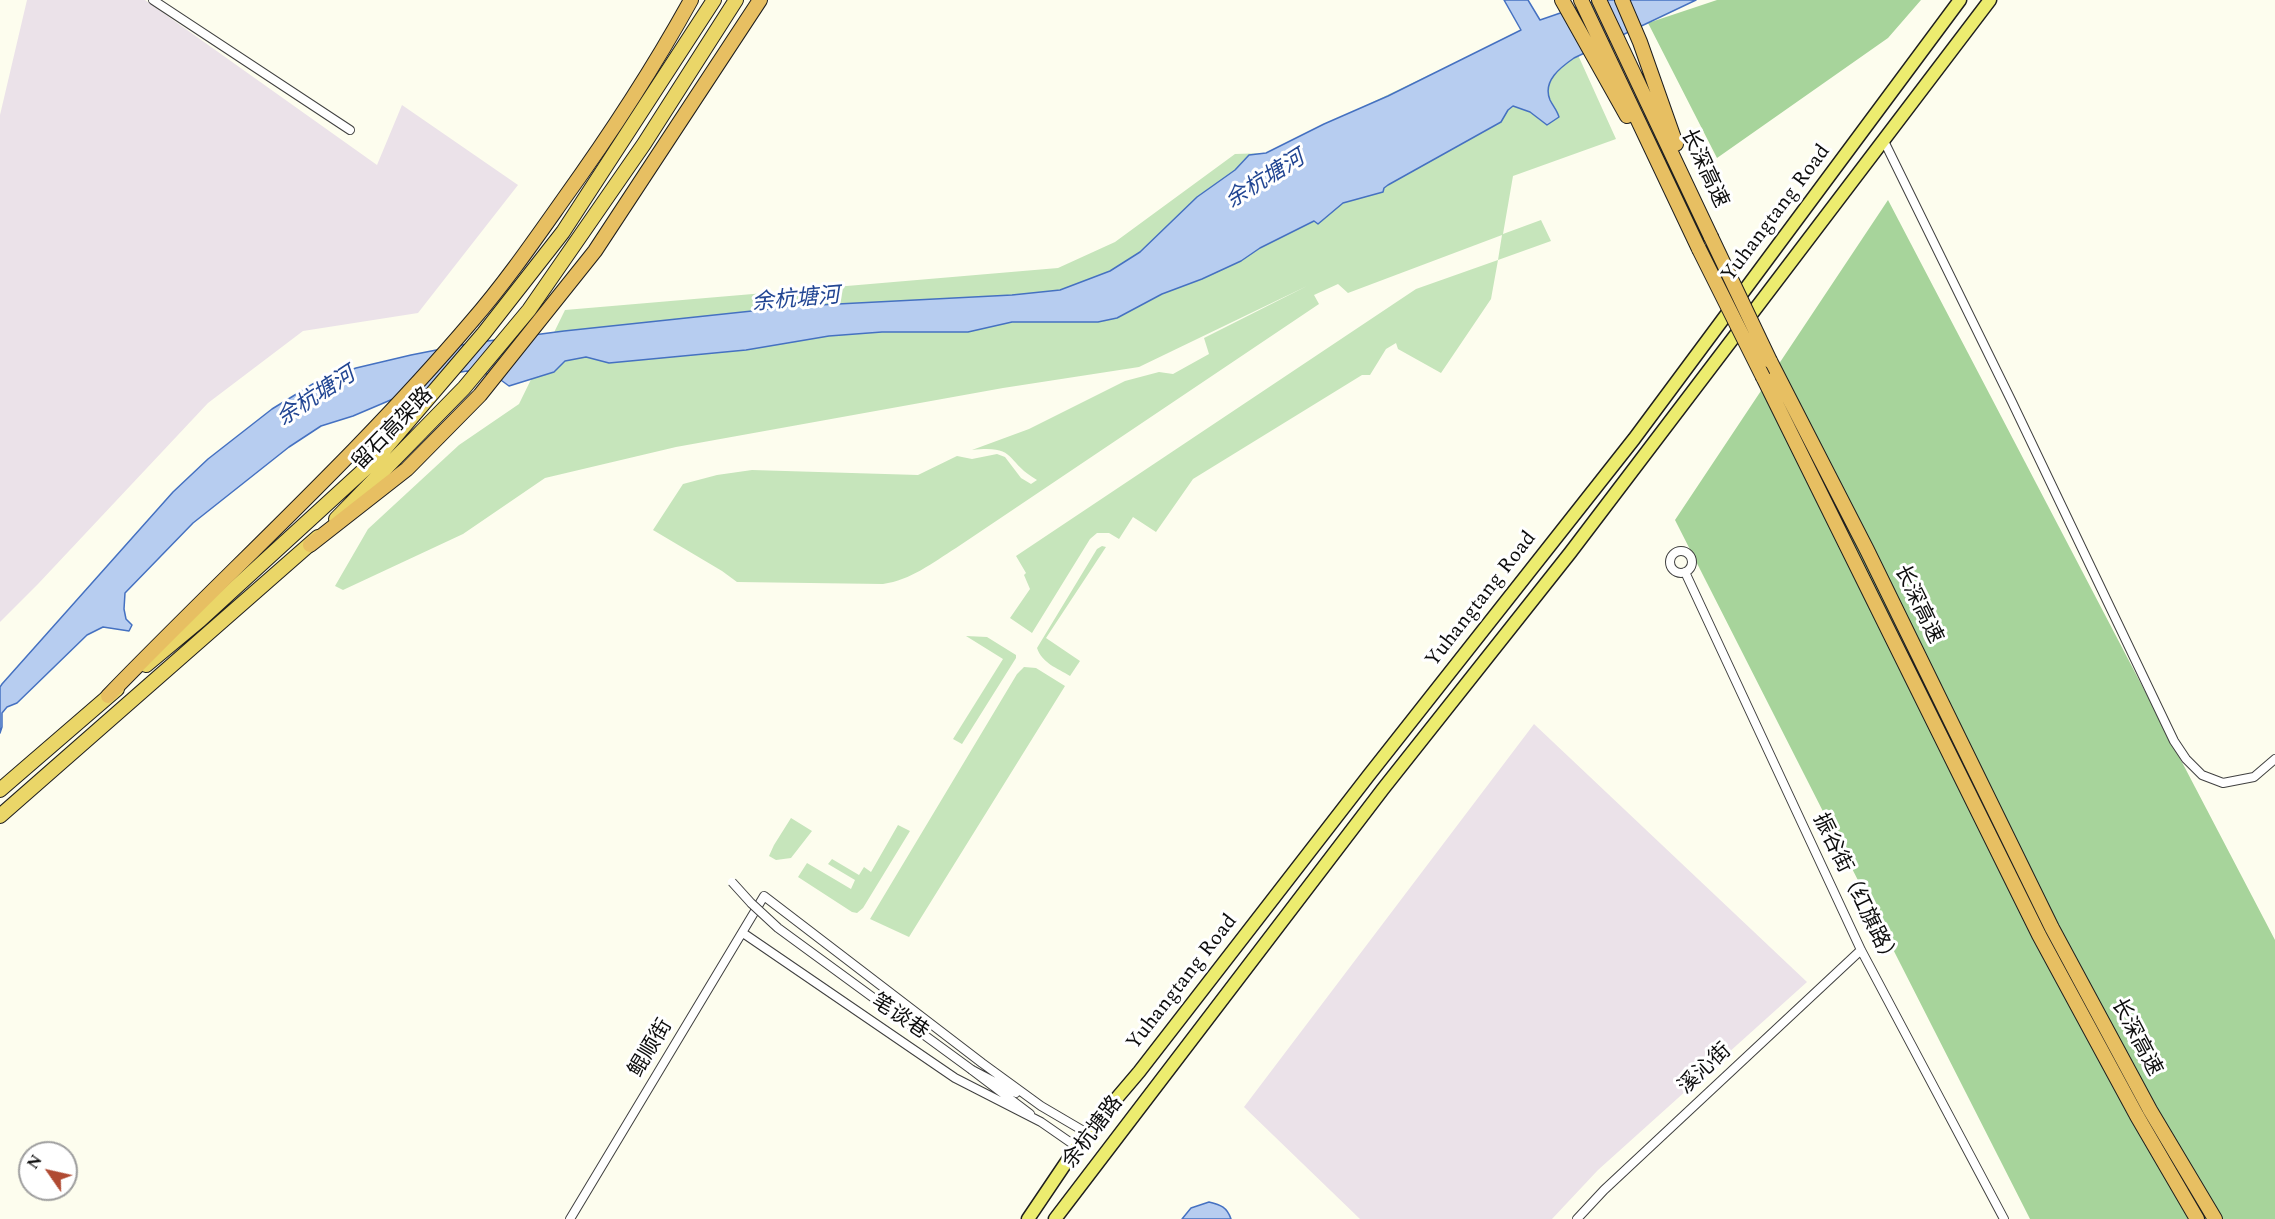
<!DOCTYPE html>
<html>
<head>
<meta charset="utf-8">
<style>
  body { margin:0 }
  #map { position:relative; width:2275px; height:1219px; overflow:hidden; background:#fdfdee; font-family:Spectral,serif }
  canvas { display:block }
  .north { position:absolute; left:18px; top:1141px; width:60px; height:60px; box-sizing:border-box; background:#fff; border:2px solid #9e9e9e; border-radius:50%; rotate:304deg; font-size:16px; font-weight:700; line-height:24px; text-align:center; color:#0d0d0d }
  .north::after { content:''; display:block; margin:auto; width:21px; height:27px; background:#b04a32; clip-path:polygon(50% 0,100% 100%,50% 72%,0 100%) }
</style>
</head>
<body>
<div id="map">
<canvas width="2275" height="1219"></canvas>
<div class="north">N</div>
</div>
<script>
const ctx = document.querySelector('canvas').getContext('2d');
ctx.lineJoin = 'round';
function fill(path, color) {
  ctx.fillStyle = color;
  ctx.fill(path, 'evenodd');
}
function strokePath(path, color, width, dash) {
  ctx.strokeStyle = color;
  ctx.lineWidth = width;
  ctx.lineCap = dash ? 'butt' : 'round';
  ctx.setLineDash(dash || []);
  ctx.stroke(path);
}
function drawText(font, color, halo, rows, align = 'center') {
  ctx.font = font + ' Spectral,"Noto Sans SC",serif';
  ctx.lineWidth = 6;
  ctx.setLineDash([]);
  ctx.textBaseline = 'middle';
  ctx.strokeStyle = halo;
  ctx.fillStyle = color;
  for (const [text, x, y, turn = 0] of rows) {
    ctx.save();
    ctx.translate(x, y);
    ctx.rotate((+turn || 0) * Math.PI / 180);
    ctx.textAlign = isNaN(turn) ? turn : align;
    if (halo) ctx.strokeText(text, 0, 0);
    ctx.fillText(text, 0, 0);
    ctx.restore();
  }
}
const industrial = new Path2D(`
  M27 0H145L377 165 402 105 518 185 418 313 303 331 208 403 38 584 0 622V115Z
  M1534 724 1807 982 1598 1170 1552 1219H1360L1244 1107Z`);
const green = new Path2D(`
  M1559 13 1616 139 1513 176 1503 234 1541 220 1551 241 1498 260 1491 299 1441 373 1398 349 1396 343 1386 349 1370 375H1362L1193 479 1156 532 1133 517 1119 539 1109 533H1097L1090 539 1032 633 1010 618 1030 589 1024 575 1026 573 1016 556 1416 289 1498 260 1502 235 1348 293 1338 284 1314 295 1319 304 956 548C932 563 911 580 883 584L737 582 722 571 653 530 683 484 717 475 752 470 918 475 957 456 972 459 997 454 1005 457 1021 478 1031 484 1037 480C1004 461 1018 445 972 450L1029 429 1125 381 1159 372 1173 374 1209 354 1204 338 1307 286 1139 367 1003 388 676 447 545 478 463 534 343 590 335 586 368 529 459 445 519 404 565 310 1058 268 1115 242 1235 154 1266 153Z
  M1102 546 1106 547 1046 638 1080 661 1070 676C1057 668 1042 663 1037 648L1097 549Z
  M966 636 987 637 1016 655V658L962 744 953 739 1003 659Z
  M1024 667 1036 668 1065 686 909 937 870 919 1017 674Z
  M791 818 812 831 791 858 776 860 769 856 774 845Z
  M898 825 910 831 863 908 857 913 852 912 798 877 807 863 851 889 855 880 828 864 832 859 859 875 864 867 871 872Z`);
const forest = new Path2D(`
  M1717 0H1921L1888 38 1717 158 1648 23Z
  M1888 200 2275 940V1219H2030L1675 520Z`);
const water = new Path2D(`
  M1504 0H1528L1540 20 1598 0H1696L1574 58C1561 67 1542 81 1550 100 1553 106 1557 110 1559 117L1547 125 1530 112 1513 106 1508 110 1501 122 1388 185 1384 188 1383 192 1343 203 1318 224 1314 221 1260 248 1241 261 1202 279 1162 294 1117 318 1098 322H1012L968 332H882L829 336 746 350 609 363 586 357 565 361 554 372 509 386 494 375 467 371 443 375 428 392 393 399 353 416 321 426 289 447 193 523 125 593 124 609 126 619 132 625 129 631 103 627 87 635 17 703 7 707 2 713V727L0 733V687L2 684 173 492 208 459 272 409 316 382 356 368 411 355 472 343 564 331 799 306 1012 295 1060 290 1110 271 1140 252 1197 197 1235 170 1249 155 1266 153 1324 124 1388 96 1521 30Z
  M1209 1202C1221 1205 1227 1207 1231 1219H1182L1191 1208Z`);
const minor = new Path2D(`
  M153 0 350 130
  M1883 139 2012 402 2174 741 2186 759 2202 775 2223 783 2254 777 2275 759
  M1670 562a11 11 0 1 1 22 0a11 11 0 1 1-22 0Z
  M1685 572 1861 950 2004 1219
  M743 933 955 1078 1041 1122 1077 1147
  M1016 1093 972 1070 1030 1114
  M570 1219 764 896 982 1063 1041 1106 1087 1133
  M1577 1219 1604 1190 1861 950`);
const primary = new Path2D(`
  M1028 1219 1082 1139 1139 1072 1369 775 1634 439 1960 0
  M1055 1219 1383 789 1570 553 1990 0`);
const trunk = new Path2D(`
  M336 519 464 388 529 310 644 144 736 0
  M146 665 200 620 377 458 484 333 563 232 714 0
  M0 790 117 689
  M0 816 318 537`);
const motorway = new Path2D(`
  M1562 0 1627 116
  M1581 0 1699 249
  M1599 0 1711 237
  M1622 0 1640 42 1676 144
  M1770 361 1867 550 2052 928 2150 1110 2215 1219
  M1763 377 2039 935 2137 1116 2197 1219
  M310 545 407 469 480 395 595 251 760 0
  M108 696C229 571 359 454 472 321 505 283 534 241 563 200 609 136 653 69 691 0`);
const minorBridge = new Path2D(`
  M732 882 751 903 778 928 972 1070`);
const motorwayBridge = new Path2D(`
  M1711 237 1770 361
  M1699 249 1763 377`);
const streetNames = [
  ["长深高速",1703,169,65],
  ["Yuhangtang Road",1777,214,-53],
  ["留石高架路",394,430,-46],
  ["Yuhangtang Road",1482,600,-52],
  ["长深高速",1917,605,64],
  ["振谷街（红旗路）",1854,891,64],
  ["Yuhangtang Road",1183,983,-52],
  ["笔谈巷",899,1018,34],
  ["长深高速",2135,1038,62],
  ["鲲顺街",652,1049,-59],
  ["溪沁街",1706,1070,-43],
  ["余杭塘路",1094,1133,-53]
];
const waterNames = [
  ["余杭塘河",1266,181,-32],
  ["余杭塘河",796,301,-5],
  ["余杭塘河",317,398,-33]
];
fill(industrial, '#ebe2e9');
fill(green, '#c6e5bb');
fill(forest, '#a7d49b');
fill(water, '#b7cdf0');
strokePath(water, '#4571c1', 1.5);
strokePath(minor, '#404040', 10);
strokePath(primary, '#1e1e1e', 15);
strokePath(trunk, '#1e1e1e', 16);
strokePath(motorway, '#1e1e1e', 16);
strokePath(minor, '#fff', 8);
strokePath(primary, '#ecec6f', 12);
strokePath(trunk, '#ead668', 14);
strokePath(motorway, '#e7bf62', 14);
strokePath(minorBridge, '#404040', 10, []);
strokePath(motorwayBridge, '#1e1e1e', 16, []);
strokePath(minorBridge, '#fff', 8);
strokePath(motorwayBridge, '#e7bf62', 14);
drawText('21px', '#0d0d0d', '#fff', streetNames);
drawText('italic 22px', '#224693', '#fff', waterNames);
</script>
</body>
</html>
